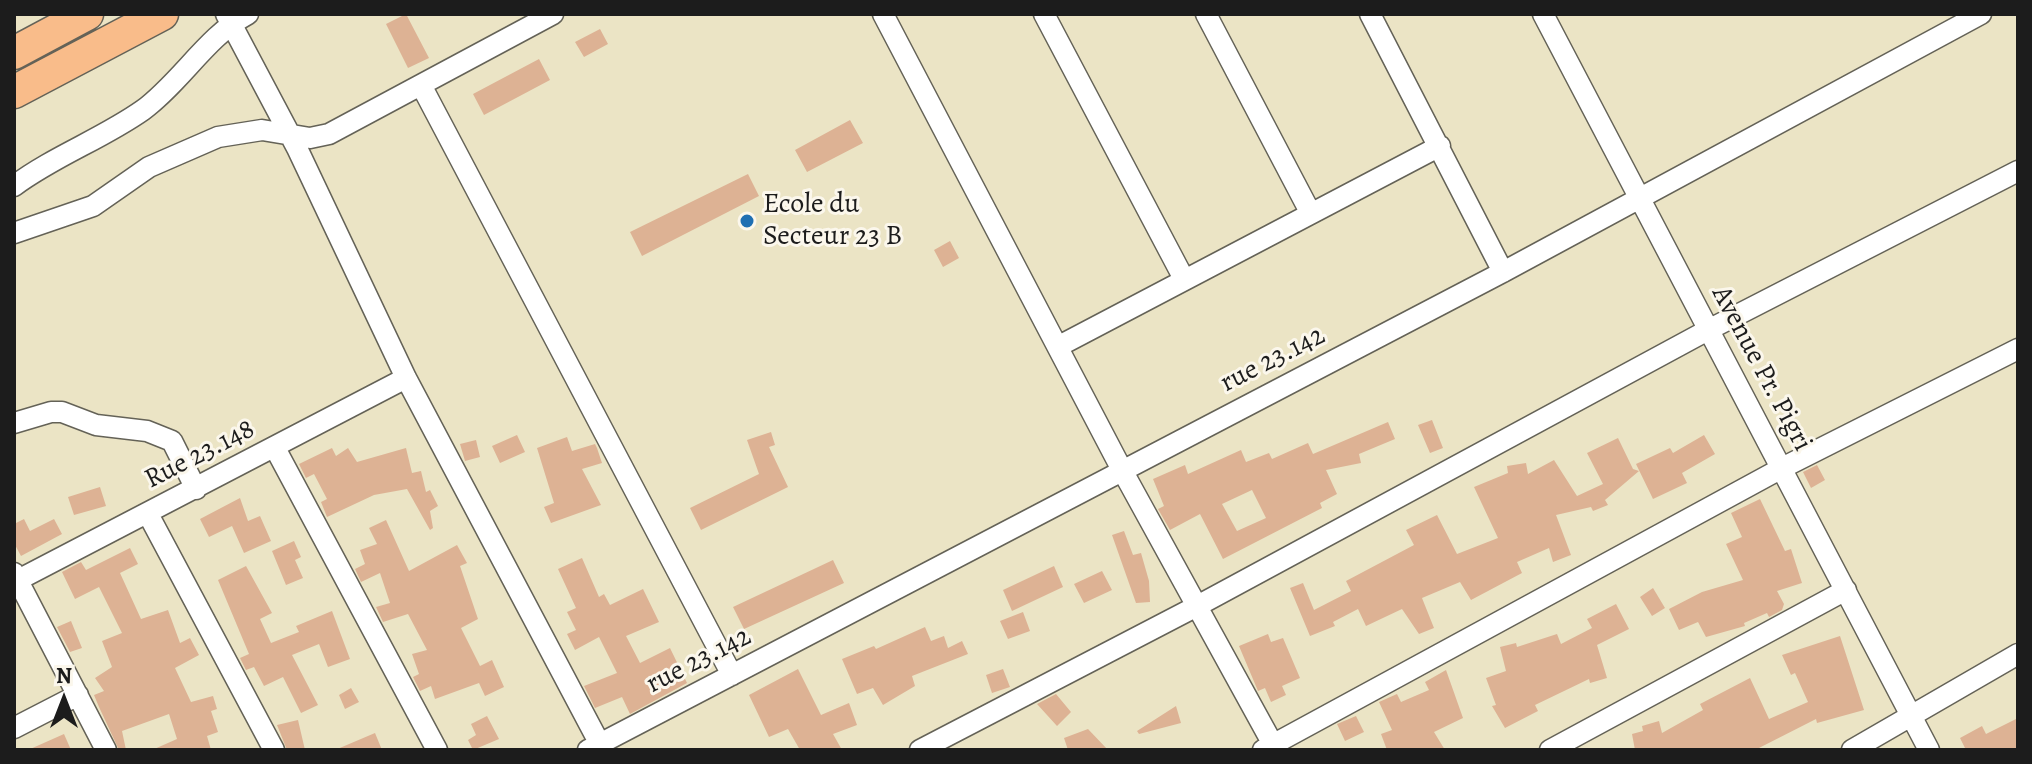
<!DOCTYPE html>
<html>
<head>
<meta charset="utf-8">
<style>
  body { margin:0 }
  #map { position:relative; width:2032px; height:764px; overflow:hidden; background:#ebe4c5; font-family:Alegreya,serif }
  canvas { display:block }
  .frame { position:absolute; inset:0; border:16px solid #1c1c1c; pointer-events:none }
  .north { position:absolute; left:24px; top:660px; width:80px; height:80px; -webkit-text-stroke:6px #fbf7ec; paint-order:stroke; rotate:0deg; font-size:22px; font-weight:700; line-height:32px; text-align:center; color:#1c1c1c }
  .north::after { content:''; display:block; margin:auto; width:28px; height:36px; background:#1c1c1c; clip-path:polygon(50% 0,100% 100%,50% 72%,0 100%) }
</style>
</head>
<body>
<div id="map">
<canvas width="2032" height="764"></canvas>
<div class="frame"></div>
<div class="north">N</div>
</div>
<script>
const ctx = document.querySelector('canvas').getContext('2d');
ctx.lineJoin = 'round';
function fill(path, color) {
  ctx.fillStyle = color;
  ctx.fill(path, 'evenodd');
}
function strokePath(path, color, width, dash) {
  ctx.strokeStyle = color;
  ctx.lineWidth = width;
  ctx.lineCap = dash ? 'butt' : 'round';
  ctx.setLineDash(dash || []);
  ctx.stroke(path);
}
function drawText(font, color, halo, rows, align = 'center') {
  ctx.font = font + ' Alegreya,serif';
  ctx.lineWidth = 6;
  ctx.setLineDash([]);
  ctx.textBaseline = 'middle';
  ctx.strokeStyle = halo;
  ctx.fillStyle = color;
  for (const [text, x, y, turn = 0] of rows) {
    ctx.save();
    ctx.translate(x, y);
    ctx.rotate((+turn || 0) * Math.PI / 180);
    ctx.textAlign = isNaN(turn) ? turn : align;
    if (halo) ctx.strokeText(text, 0, 0);
    ctx.fillText(text, 0, 0);
    ctx.restore();
  }
}
const building = new Path2D(`
  M406 14 429 58 408 68 386 24Z
  M600 29 608 44 584 57 575 42Z
  M539 59 550 80 484 115 473 94Z
  M850 120 863 143 807 172 795 150Z
  M748 174 759 196 642 256 630 232Z
  M950 241 959 258 943 267 934 250Z
  M1432 420 1443 448 1430 453 1418 425Z
  M1388 422 1395 439 1359 454 1361 463 1326 470 1337 494 1320 503 1322 508 1223 559 1200 514 1170 530 1158 509 1164 506 1153 479 1185 465 1188 474 1241 450 1246 462 1269 453 1272 459 1308 443 1313 454ZM1252 490 1266 518 1237 531 1222 504Z
  M771 432 775 445 769 447 788 487 701 530 690 508 759 474 747 440Z
  M517 435 525 452 500 463 492 446Z
  M1704 435 1715 454 1682 473 1687 483 1653 499 1636 464 1670 448 1673 453Z
  M567 437 572 451 595 444 597 448 602 463 582 469 601 505 551 523 544 507 554 503 537 448Z
  M1618 438 1633 469 1639 471 1605 500 1608 505 1593 511 1591 507 1556 515 1571 555 1553 562 1549 548 1517 562 1522 573 1471 600 1460 582 1422 598 1434 628 1419 634 1402 609 1366 626 1358 609 1333 622 1335 626 1310 636 1290 588 1303 583 1314 610 1351 591 1346 581 1414 545 1406 530 1437 515 1457 554 1498 538 1474 487 1508 473 1507 466 1526 463 1528 474 1554 460 1577 496 1603 484 1587 453Z
  M476 440 480 457 465 461 460 444Z
  M332 448 336 456 348 448 357 462 406 448 412 473 421 471 426 492 430 490 438 506 430 511 433 528 430 530 407 489 374 495 327 517 321 502 327 499 314 474 306 478 299 464Z
  M1817 465 1825 480 1811 488 1803 472Z
  M100 487 106 506 74 515 68 497Z
  M240 498 248 521 260 516 271 541 244 553 232 526 209 537 200 519Z
  M1760 499 1785 551 1791 549 1802 583 1777 591 1784 604 1782 610 1769 617 1767 613 1744 623 1745 626 1706 637 1698 622 1679 630 1669 609 1702 592 1743 580 1726 544 1742 537 1731 513Z
  M24 519 30 531 54 519 62 534 21 556 14 543V524Z
  M386 520 409 571 457 545 467 563 460 566 478 619 461 628 480 666 492 660 504 687 485 696 479 683 435 699 431 686 420 691 413 677 419 674 412 654 427 650 408 614 383 622 376 607 390 603 380 573 361 582 355 569 365 564 360 550 377 544 369 528Z
  M1124 531 1133 555 1141 553 1149 581 1150 602 1136 603 1112 535Z
  M294 541 301 557 295 560 303 578 286 585 272 551Z
  M130 548 138 564 120 573 141 619 168 610 180 643 190 638 199 655 175 668 191 702 213 696 217 709 211 711 218 732 207 736 211 750H152L177 739 169 714 122 731 126 750H119L99 707 94 695 104 691 95 678 112 667 102 641 122 633 99 587 75 599 62 572 81 562 86 570Z
  M582 558 599 597 604 594 610 605 643 589 659 622 626 636 640 663 670 648 687 683 630 714 622 697 595 708 584 686 617 673 599 637 575 650 567 634 576 630 567 612 576 608 558 569Z
  M833 560 844 583 744 629 733 607Z
  M246 566 272 613 260 619 271 643 299 632 296 626 332 611 350 659 328 667 319 644 292 655 318 705 301 713 283 677 264 686 254 667 246 670 240 658 249 654 218 580Z
  M1054 566 1063 587 1012 611 1003 590Z
  M1102 571 1112 590 1084 603 1074 584Z
  M1653 588 1665 608 1652 616 1640 597Z
  M1616 604 1629 629 1597 645 1607 678 1590 683 1589 679 1535 705 1538 711 1505 728 1492 706 1496 705 1486 678 1506 671 1500 647 1516 643 1517 647 1557 634 1561 644 1592 628 1587 619Z
  M1023 612 1030 631 1008 639 1000 621Z
  M71 621 82 648 70 652 57 627Z
  M925 627 931 641 944 636 948 648 962 641 968 654 912 676 915 686 883 705 873 688 857 694 842 659 874 646 876 649Z
  M1268 634 1271 642 1283 638 1300 678 1282 686 1286 695 1271 702 1265 688 1258 691 1239 646Z
  M1840 636 1864 710 1817 723 1816 719 1755 750H1635L1632 734 1643 731 1642 726 1659 721 1662 733 1703 710 1700 704 1750 678 1769 719 1808 702 1795 673 1791 675 1782 655Z
  M798 669 821 715 849 703 857 725 833 734 842 750H800L788 729 769 737 749 695Z
  M1003 669 1010 687 992 693 986 675Z
  M1446 670 1463 718 1434 732 1445 750H1387L1381 734 1392 730 1379 702 1397 694 1401 702 1429 690 1425 682Z
  M351 688 359 702 345 709 339 695Z
  M1056 694 1071 712 1057 726 1037 704Z
  M1176 706 1181 723 1139 734 1137 731Z
  M487 716 499 739 473 750 468 740 476 735 471 724Z
  M1356 716 1364 732 1345 741 1337 724Z
  M2018 718V750H1966L1960 738 1982 726 1986 734Z
  M298 720 305 750H287L277 725Z
  M1088 729 1108 750H1068L1064 738Z
  M375 733 382 750H335Z
  M64 734 71 750H28Z`);
const minor = new Path2D(`
  M226 14 297 148 406 378 603 750
  M883 14 1122 470 1276 750
  M1044 14 1184 279
  M1206 14 1310 212
  M1370 14 1503 272
  M1543 14 1929 750
  M421 85 732 675
  M14 186C54 156 102 139 143 110 181 82 207 36 248 14
  M14 233 93 206 149 167 218 137 262 130 310 138 329 134 553 14
  M1059 346 1440 146
  M14 423 51 412H62L96 425 147 431 172 441 196 489
  M275 448 437 750
  M148 514 274 750
  M14 573 106 750
  M18 580 406 378
  M14 728 78 695
  M588 750 1503 272 1981 14
  M920 750 1199 605 1708 330 2018 171
  M1263 750 1782 468 2018 349
  M1550 750 1846 590
  M1852 750 2018 654`);
const primary = new Path2D(`
  M14 53 87 14
  M14 92 162 14`);
const markers = [
  [747,221,8,"#1f6fb2"]
];
const poiNames = [
  ["Ecole du",763,205],
  ["Secteur 23 B",763,237]
];
const streetNames = [
  ["rue 23.142",1273,360,-27],
  ["Avenue Pr. Pigri",1761,369,62],
  ["Rue 23.148",200,455,-27],
  ["rue 23.142",699,661,-27]
];
fill(building, '#ddb294');
strokePath(minor, '#646257', 23);
strokePath(primary, '#646257', 35);
strokePath(minor, '#fff', 20);
strokePath(primary, '#f9bc8a', 32);
for (const [x, y, r, color] of markers) {
  const dot = new Path2D();
  dot.arc(x, y, r, 0, 2 * Math.PI);
  ctx.fillStyle = color;
  ctx.fill(dot);
  strokePath(dot, '#fbf7ec', 3);
}
drawText('28px', '#1c1c1c', '#fbf7ec', poiNames, 'left');
drawText('28px', '#1c1c1c', '#fbf7ec', streetNames);
</script>
</body>
</html>
